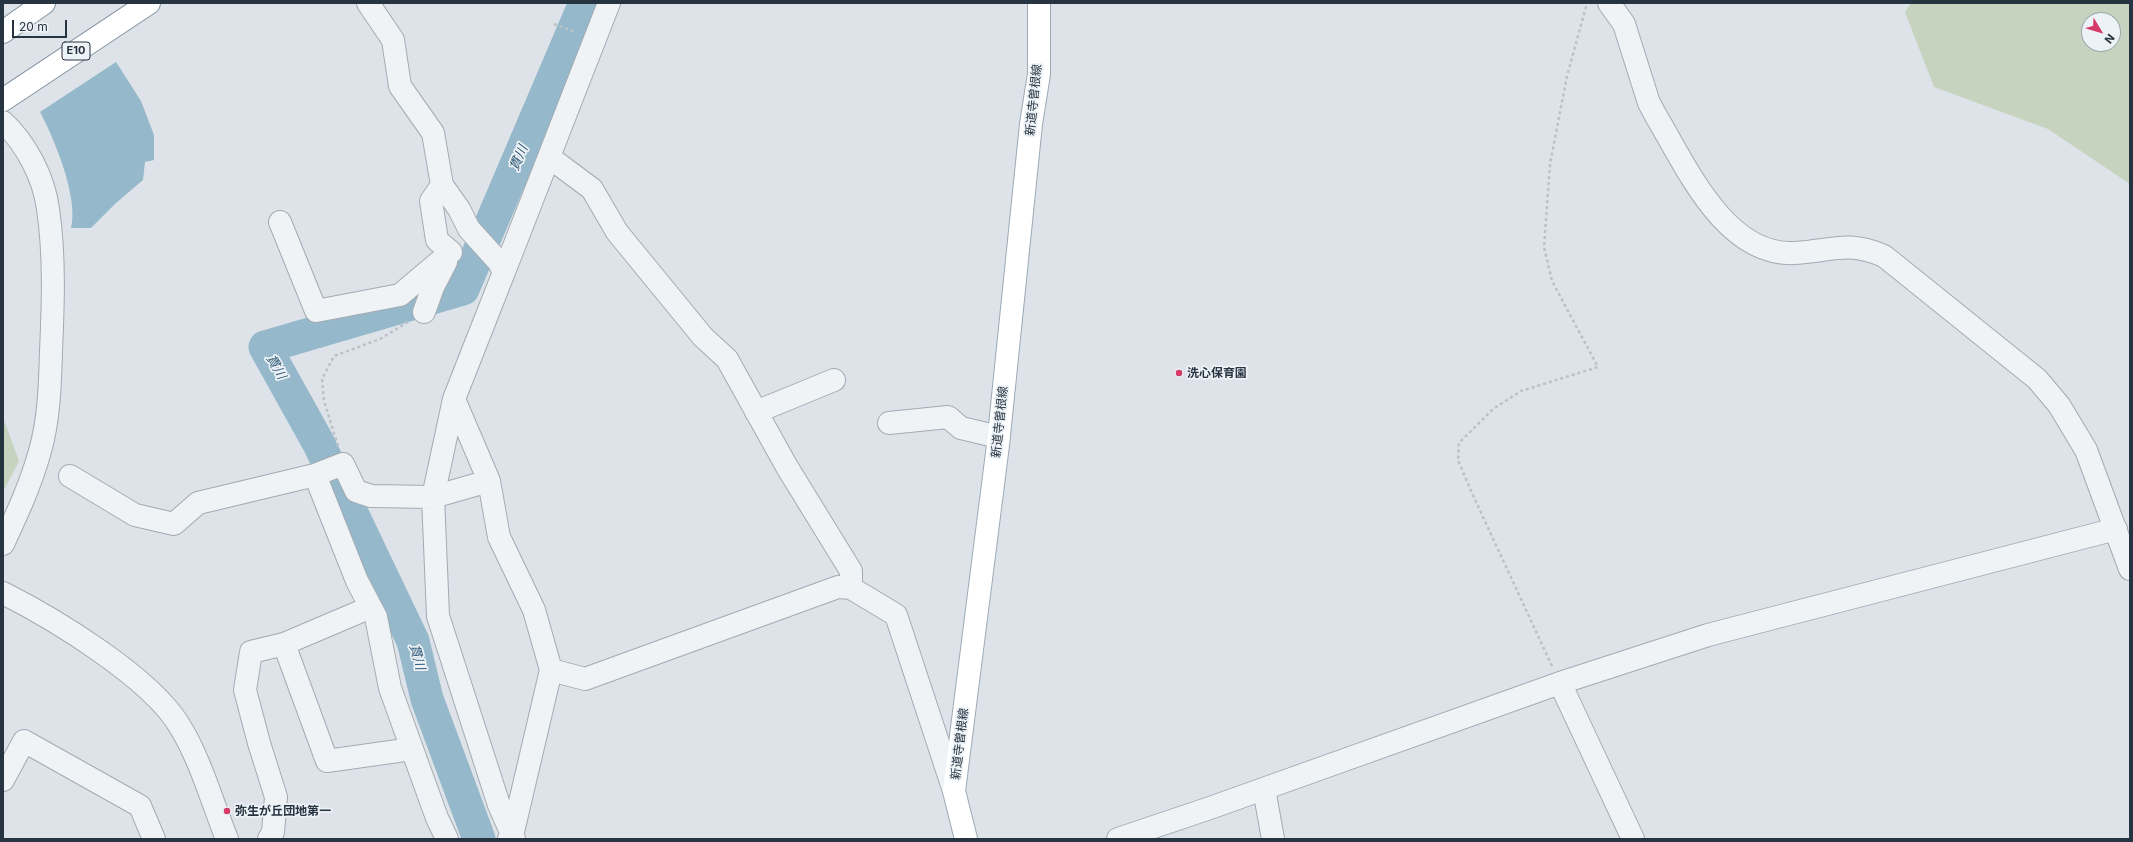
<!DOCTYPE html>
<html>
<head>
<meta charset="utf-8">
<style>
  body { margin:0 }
  #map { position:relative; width:2133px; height:842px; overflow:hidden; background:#dde3e8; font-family:Inter,sans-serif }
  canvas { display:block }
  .frame { position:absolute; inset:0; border:4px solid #263340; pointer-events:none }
  .north { position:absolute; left:2081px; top:12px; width:40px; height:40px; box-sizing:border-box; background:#edf2f6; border:1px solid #9da6ad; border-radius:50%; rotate:128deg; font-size:11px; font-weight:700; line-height:16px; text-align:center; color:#263340 }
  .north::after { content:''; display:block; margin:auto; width:14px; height:18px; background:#d63a69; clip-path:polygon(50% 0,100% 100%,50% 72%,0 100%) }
  .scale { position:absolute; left:12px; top:20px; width:55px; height:18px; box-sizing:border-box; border:2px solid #263340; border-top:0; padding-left:5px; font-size:12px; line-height:14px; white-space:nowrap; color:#263340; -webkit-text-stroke:3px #edf2f6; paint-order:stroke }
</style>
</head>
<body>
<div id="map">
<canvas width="2133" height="842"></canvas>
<div class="frame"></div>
<div class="north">N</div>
<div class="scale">20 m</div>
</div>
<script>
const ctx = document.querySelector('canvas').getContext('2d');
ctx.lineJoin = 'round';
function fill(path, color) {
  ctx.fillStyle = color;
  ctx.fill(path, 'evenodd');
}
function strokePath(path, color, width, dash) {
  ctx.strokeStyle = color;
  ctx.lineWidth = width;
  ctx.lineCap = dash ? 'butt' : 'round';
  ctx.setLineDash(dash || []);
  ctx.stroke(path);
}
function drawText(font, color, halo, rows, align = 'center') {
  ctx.font = font + ' Inter,"Noto Sans JP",sans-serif';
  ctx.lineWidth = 3.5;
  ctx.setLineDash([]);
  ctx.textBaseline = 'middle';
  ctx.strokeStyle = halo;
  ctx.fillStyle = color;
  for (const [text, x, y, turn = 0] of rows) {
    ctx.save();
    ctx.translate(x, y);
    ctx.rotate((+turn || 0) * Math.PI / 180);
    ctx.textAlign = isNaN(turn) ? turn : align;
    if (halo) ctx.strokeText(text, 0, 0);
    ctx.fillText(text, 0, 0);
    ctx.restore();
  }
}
const green = new Path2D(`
  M1911 3H2130V184L2048 129 1934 87 1905 12ZM2089 20H2113V44H2089Z
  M3 417 19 461 3 492Z`);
const water = new Path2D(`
  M116 62 141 101 154 135V160L145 162 143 180 116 203 91 228H71C79 198 54 138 40 112Z`);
const river = new Path2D(`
  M479 839 427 699 413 641 319 444 265 347 463 289 585 3`);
const path = new Path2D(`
  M554 24 576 32
  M338 446 324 401 322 379 334 356 380 339 408 322
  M1552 666 1471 491 1458 460 1459 443 1493 409 1521 391 1598 367 1552 281 1544 247 1550 164 1567 76 1587 3`);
const minor = new Path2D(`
  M368 3 393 40 400 86 433 133 442 185 459 209 469 229 498 261 504 272 454 399 489 481 499 537 534 610 551 670 512 836 509 839
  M1609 3 1624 24 1649 103 1656 116C1686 166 1725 257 1795 253 1832 251 1847 240 1884 256L2037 379 2059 405 2086 450 2130 569
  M3 122C26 143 44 178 48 209 55 256 53 305 51 352 50 385 49 420 40 451 31 484 17 514 3 544
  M549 157 592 189 617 232 703 337 727 359 787 467 851 571V588
  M280 222 316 311 400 295 451 252 437 240 431 201 442 185
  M504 272 609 3
  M424 312 433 287 446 262
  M454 399 433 497 438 616 499 805 514 839
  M756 412 834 380
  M889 423 948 417 961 428 999 437
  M315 475 357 581 376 617 390 688 437 818 447 839
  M70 476 135 515 174 524 198 503 315 475 343 464 356 491 371 496 433 497 489 481
  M3 593C53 618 150 677 179 725 200 758 212 802 227 839
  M284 644 327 761 412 749
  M551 670 585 679 838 587 851 588 896 615 954 791
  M1560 683 1633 839
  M3 780 24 741 140 806 154 839
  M1264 789 1273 839
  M269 839 273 832 276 797 259 743 245 690 251 652 284 644 371 607
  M1118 839 1210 808 1560 683 1708 635 2116 529`);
const major = new Path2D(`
  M966 839 954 791 998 445 1031 124 1039 74V3`);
const highway = new Path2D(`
  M3 32 44 3
  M3 100 149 3`);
const markers = [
  [1179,373,4,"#d63a69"],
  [227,811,4,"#d63a69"]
];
const shields = [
  [76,51,28]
];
const shieldNames = [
  ["E10",76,51]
];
const streetNames = [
  ["新道寺曽根線",1034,100,-84],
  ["新道寺曽根線",1000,422,-84],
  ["新道寺曽根線",960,744,-83]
];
const poiNames = [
  ["洗心保育園",1187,373],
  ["弥生が丘団地第一",235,811]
];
const waterNames = [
  ["貫川",519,158,-67],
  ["貫川",276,367,60],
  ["貫川",417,657,75]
];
fill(green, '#c6d3be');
fill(water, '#96b8cb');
strokePath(river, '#96b8cb', 33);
strokePath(minor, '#a2abb2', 24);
strokePath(major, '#9caab5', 24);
strokePath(highway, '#8493a0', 24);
strokePath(path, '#bbc1c7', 2.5, [3, 3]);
strokePath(minor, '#f0f3f6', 22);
strokePath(major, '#fff', 22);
strokePath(highway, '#fff', 22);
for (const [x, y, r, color] of markers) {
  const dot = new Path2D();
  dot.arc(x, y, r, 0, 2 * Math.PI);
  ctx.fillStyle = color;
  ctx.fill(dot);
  strokePath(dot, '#edf2f6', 1.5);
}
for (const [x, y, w] of shields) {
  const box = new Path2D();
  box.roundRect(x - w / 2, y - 9, w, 18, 3);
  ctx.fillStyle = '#edf2f6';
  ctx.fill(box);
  strokePath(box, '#263340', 1);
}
drawText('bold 11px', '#263340', null, shieldNames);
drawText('12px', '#263340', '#edf2f6', streetNames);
drawText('bold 12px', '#263340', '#edf2f6', poiNames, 'left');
drawText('italic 13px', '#2e5976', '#edf2f6', waterNames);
</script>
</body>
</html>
